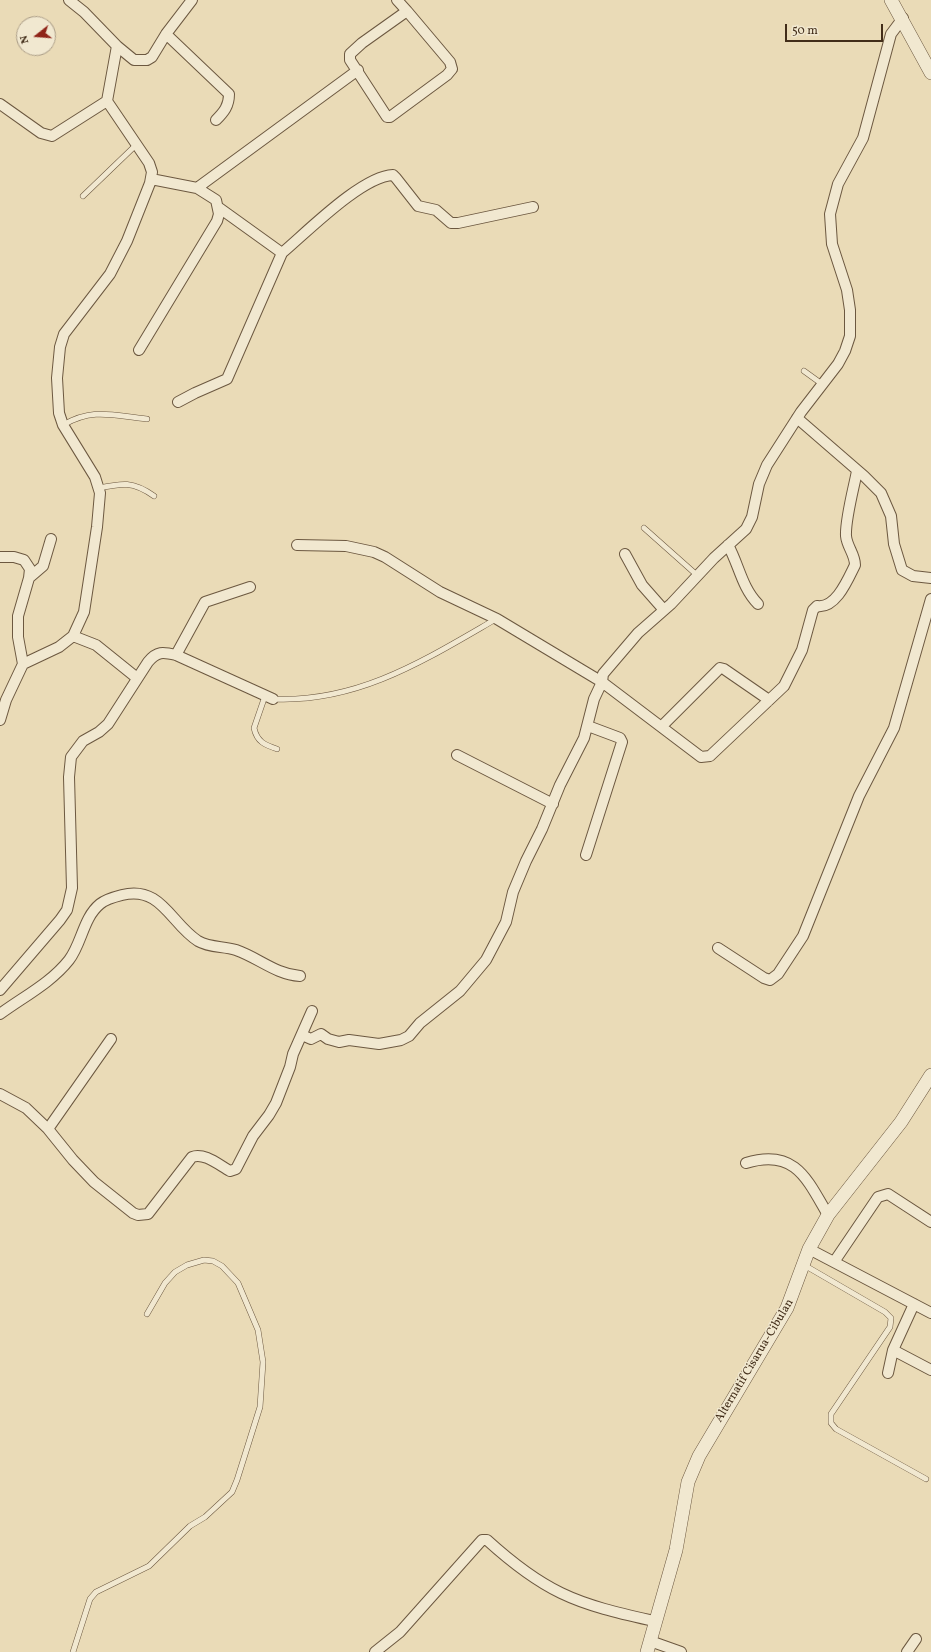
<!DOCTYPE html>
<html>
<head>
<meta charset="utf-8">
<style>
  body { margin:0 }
  #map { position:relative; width:931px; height:1652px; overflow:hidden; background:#eadbb7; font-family:Vollkorn,serif }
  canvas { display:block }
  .north { position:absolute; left:16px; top:16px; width:40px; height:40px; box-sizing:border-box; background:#f1e8d0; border:1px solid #ab9d87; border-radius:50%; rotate:253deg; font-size:11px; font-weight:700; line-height:16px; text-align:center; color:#422d19 }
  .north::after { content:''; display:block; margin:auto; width:14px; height:18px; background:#8f2418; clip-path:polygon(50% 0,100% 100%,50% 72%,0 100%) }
  .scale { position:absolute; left:785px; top:24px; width:98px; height:18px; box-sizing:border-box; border:2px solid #422d19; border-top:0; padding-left:5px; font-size:12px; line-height:14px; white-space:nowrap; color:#422d19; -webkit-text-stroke:3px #f1e8d0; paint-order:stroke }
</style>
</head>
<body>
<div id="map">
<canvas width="931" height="1652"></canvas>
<div class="north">N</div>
<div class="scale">50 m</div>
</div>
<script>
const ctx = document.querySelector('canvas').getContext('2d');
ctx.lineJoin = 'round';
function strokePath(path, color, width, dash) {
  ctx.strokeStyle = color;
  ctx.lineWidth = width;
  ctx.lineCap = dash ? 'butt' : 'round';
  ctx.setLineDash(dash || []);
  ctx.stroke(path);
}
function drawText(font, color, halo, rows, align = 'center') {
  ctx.font = font + ' Vollkorn,serif';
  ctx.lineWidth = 3;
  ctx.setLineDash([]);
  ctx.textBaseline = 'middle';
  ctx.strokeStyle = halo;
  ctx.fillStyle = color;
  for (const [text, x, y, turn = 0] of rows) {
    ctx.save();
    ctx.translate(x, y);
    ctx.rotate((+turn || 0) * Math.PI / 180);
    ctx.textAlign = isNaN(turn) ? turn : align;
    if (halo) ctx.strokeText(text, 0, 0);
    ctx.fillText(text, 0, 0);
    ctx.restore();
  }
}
const service = new Path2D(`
  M83 196 136 145
  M804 371 822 384
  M63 425C94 407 114 416 147 419
  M99 488C122 483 133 481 154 496
  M644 528 698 576
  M265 696 254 728C257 742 265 745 277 749
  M273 699C358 703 425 660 496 619
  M804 1265 885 1312 891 1318 890 1327 831 1414V1423L836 1429 926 1479
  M73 1652 90 1599 96 1592 149 1566 190 1526 205 1517 232 1492 237 1480 260 1407 263 1362 258 1330 238 1283 222 1266 213 1261 204 1260 187 1265 175 1272 165 1283 147 1314`);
const minor = new Path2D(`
  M397 0 407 11
  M407 11 450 62 452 69 447 75 390 117H387L350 60V54L362 43Z
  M166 34 229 94C229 106 224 112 216 120
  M117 46 134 60H147L152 57 166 34 192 0
  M0 104 41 133 52 136 107 101
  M197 188 358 70
  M282 253C307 232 362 176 393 175L396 178 418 206 436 210 451 223H458L533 207
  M139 350 217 221 219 214 216 200 197 188 151 179
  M178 402 195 393 227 379 282 253 218 207
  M797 418 864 476 881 493 891 516 894 544 902 570 913 576 931 578
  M297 545 346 546 374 552 385 557 440 592 497 619 602 682 701 757 710 756 784 686 802 650 813 610 817 606C836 609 848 579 855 565 855 554 847 547 846 536 845 520 854 487 857 471
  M728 545C739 565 742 588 758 604
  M625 554 642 585 664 610
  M0 557H14L24 560 30 569 29 578 18 616V637L23 664 6 700 0 720
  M29 578 43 566 51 539
  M73 636 96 645 137 678
  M176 655 205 602 250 587
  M23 664 59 647 73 636 84 612 97 527 100 493 95 477 63 425 59 413 57 378 60 347 64 334 110 274 127 241 150 183 152 172 149 163 107 101 117 46 84 12 69 0
  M662 726 720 668 724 669 769 700
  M457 755 553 804
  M586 855 622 742 620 738 588 726
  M718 948 764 978 770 980 778 974 803 936 859 796 894 728 931 599
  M0 990 60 920 67 910 72 888 69 777 71 757 83 741 99 732 108 724 148 662C157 651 163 652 176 655L273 699
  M0 1014C23 997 51 983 69 960 82 943 83 918 100 904 106 899 114 897 122 895 161 885 171 924 198 941 210 948 223 946 236 950 259 958 275 974 300 976
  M302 1035 311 1039 321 1034 328 1039 339 1042 349 1040 379 1044 401 1040 409 1036 420 1023 460 991 486 960 506 922 513 892 526 861 542 829 560 785 584 738 594 699 602 682 603 674 638 633 671 604 714 558 746 529 752 517 759 484 767 465 801 412 838 364 845 351 850 336V310L847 290 832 244 830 214 838 184 863 138 891 34 903 18
  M0 1094 26 1108 48 1129 73 1160 94 1182 133 1213 138 1215 148 1214 192 1157C204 1152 219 1165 230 1171L236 1169 253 1136 269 1115 276 1103 290 1067 293 1054 312 1011
  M48 1129 111 1039
  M746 1163C795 1148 807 1179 828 1215
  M809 1249 931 1313
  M834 1262 878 1197 888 1194 931 1222
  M893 1350 931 1370
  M888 1373 893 1350 914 1304
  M650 1641 681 1652
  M375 1652 400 1632 482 1540H487C509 1560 534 1580 561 1593 590 1607 623 1614 654 1621
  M907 1652 916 1639`);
const tertiary = new Path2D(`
  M891 0 931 73
  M647 1652 676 1550 688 1482 699 1456 787 1308 809 1249 828 1215 901 1122 931 1075`);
const streetNames = [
  ["Alternatif Cisarua-Cibulan",755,1361,-59]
];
strokePath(service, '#6c5840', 6);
strokePath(minor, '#6c5840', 12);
strokePath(tertiary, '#6c5840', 14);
strokePath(service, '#f1e8d0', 5);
strokePath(minor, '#f1e8d0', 10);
strokePath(tertiary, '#f1e8d0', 13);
drawText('12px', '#422d19', '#f1e8d0', streetNames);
</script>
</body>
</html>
